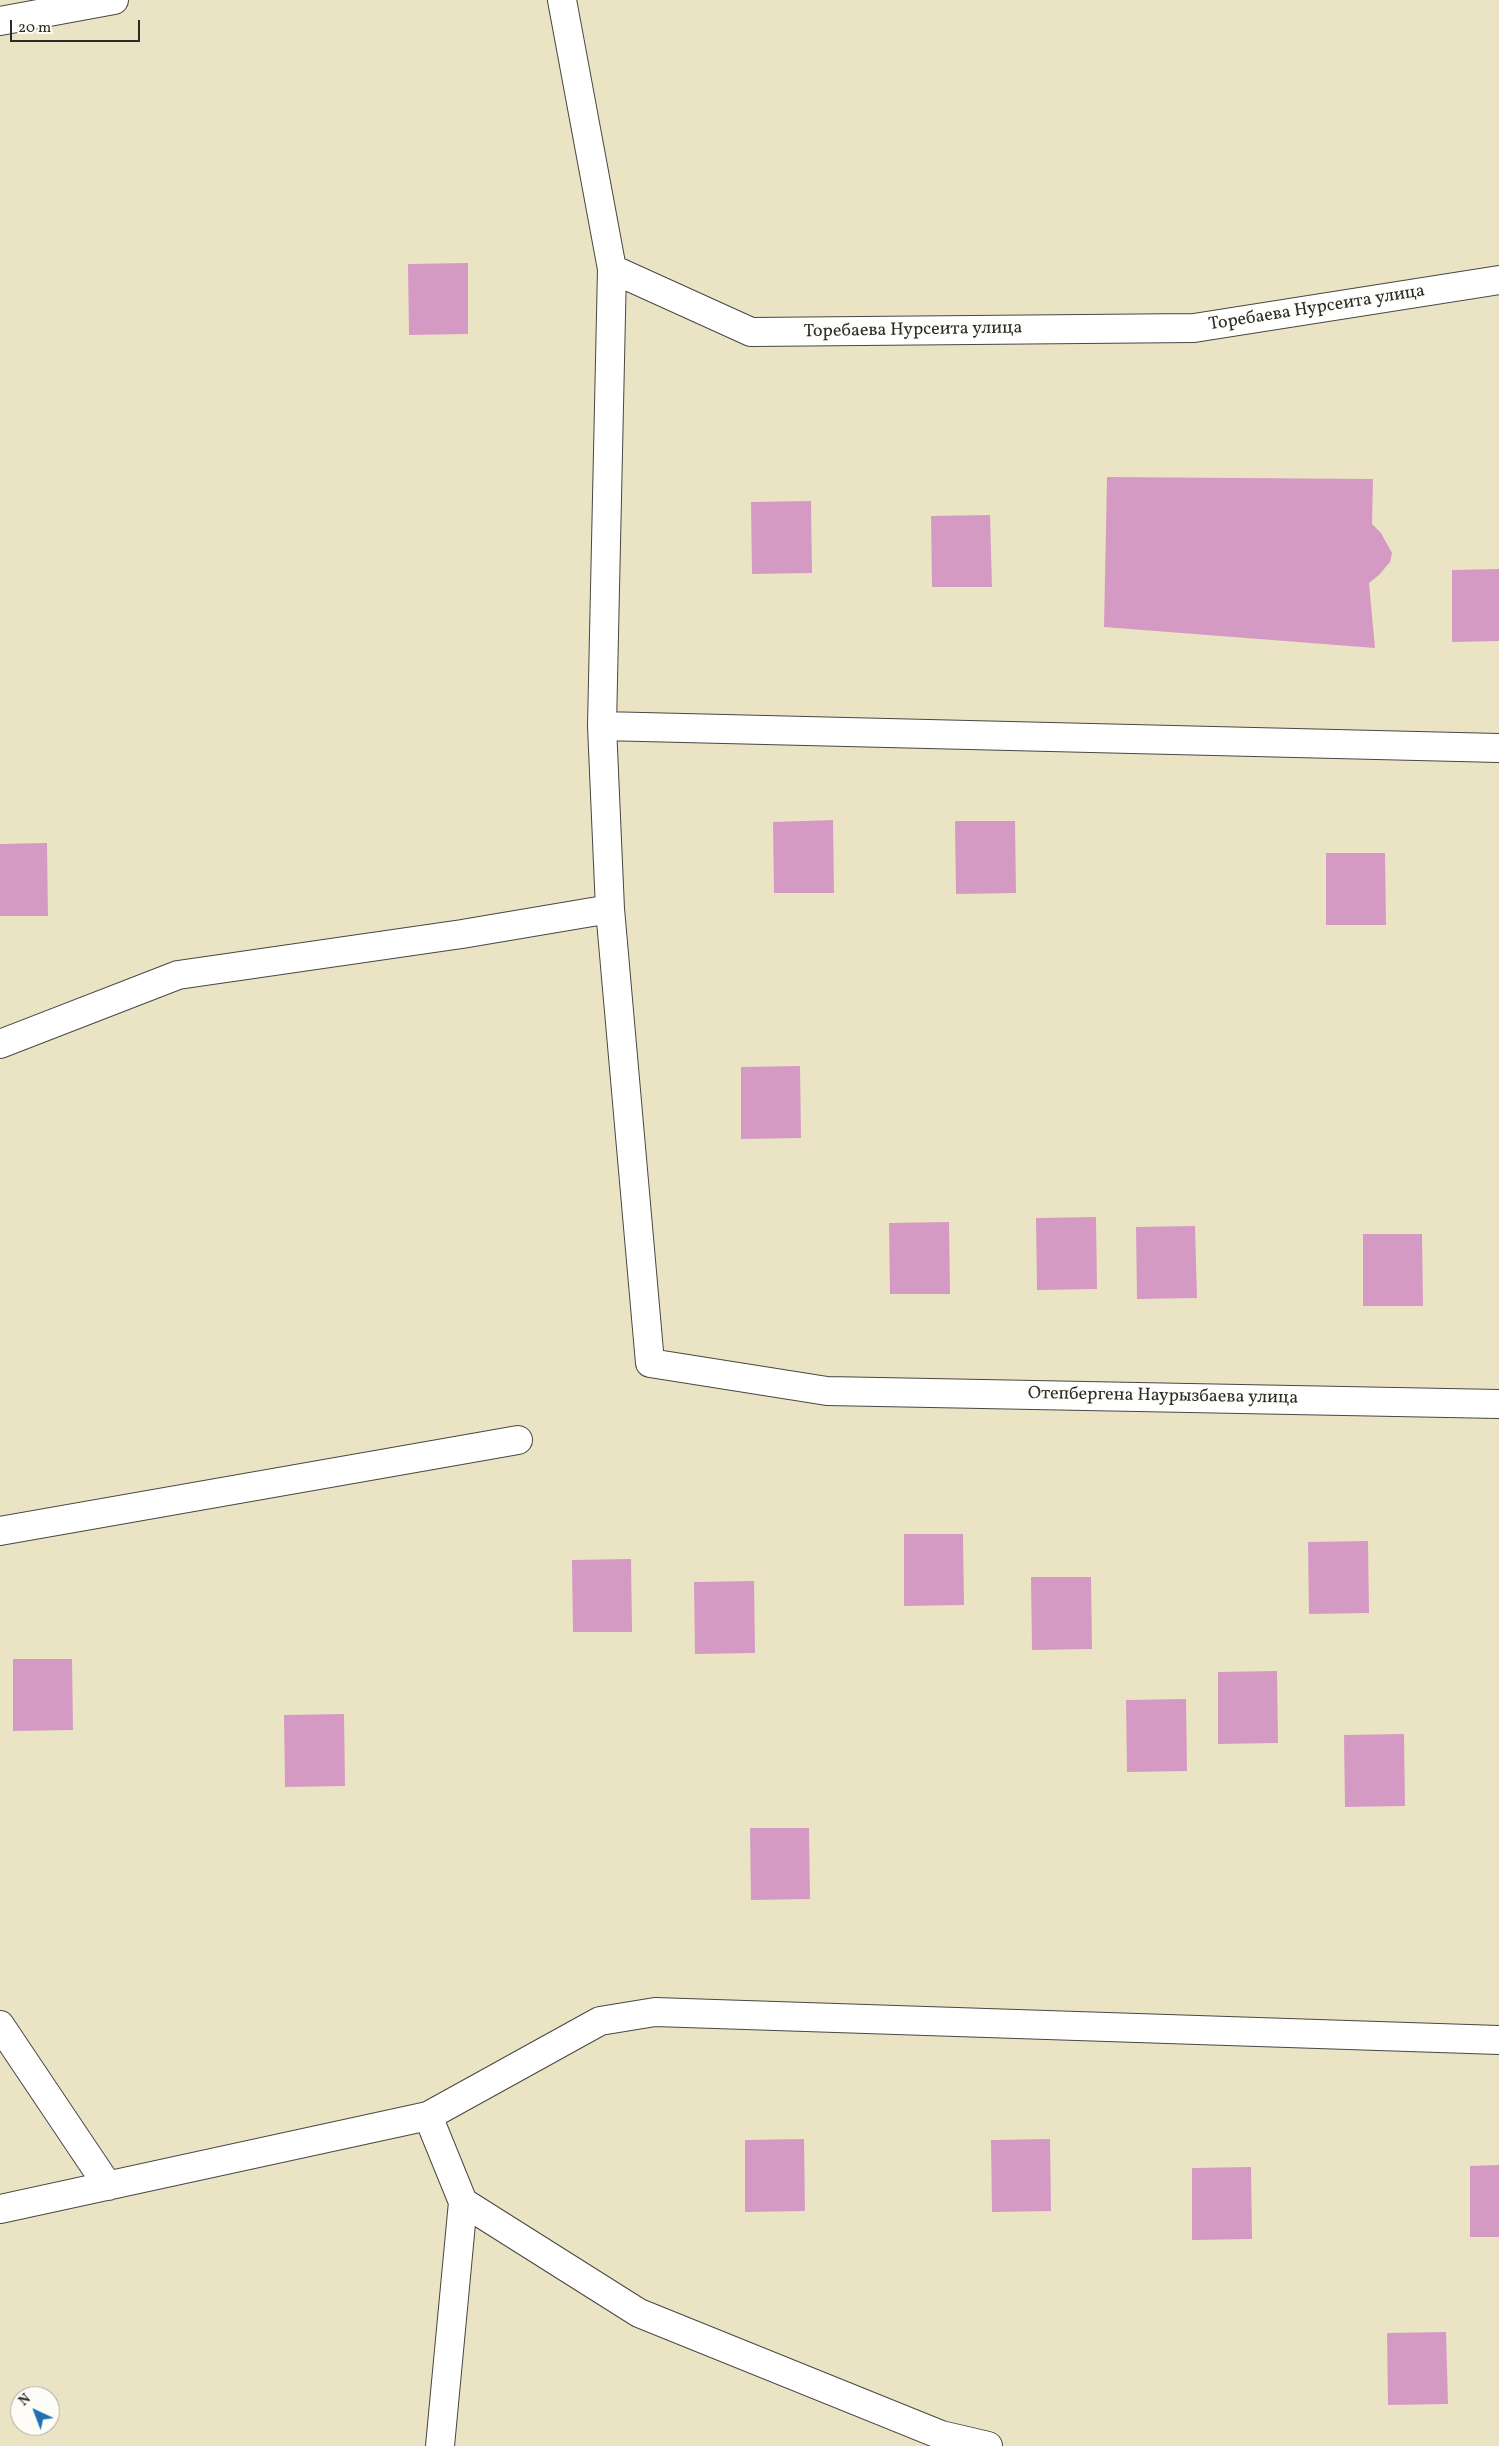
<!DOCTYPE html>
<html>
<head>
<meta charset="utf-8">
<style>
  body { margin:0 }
  #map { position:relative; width:1499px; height:2446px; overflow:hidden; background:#ebe4c4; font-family:Vollkorn,serif }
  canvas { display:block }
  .north { position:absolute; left:10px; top:2386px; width:50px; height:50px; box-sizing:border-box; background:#fdfcf7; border:1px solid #a9a8a5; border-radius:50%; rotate:317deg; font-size:14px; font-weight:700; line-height:20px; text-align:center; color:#2b2b2b }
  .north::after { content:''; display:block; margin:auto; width:18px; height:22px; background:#1f6fb2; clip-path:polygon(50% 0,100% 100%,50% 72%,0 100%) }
  .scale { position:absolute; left:10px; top:20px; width:130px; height:22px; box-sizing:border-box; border:2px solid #2b2b2b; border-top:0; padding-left:6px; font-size:15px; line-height:18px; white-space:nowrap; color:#2b2b2b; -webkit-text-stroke:4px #fdfcf7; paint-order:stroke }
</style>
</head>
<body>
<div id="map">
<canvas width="1499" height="2446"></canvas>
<div class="north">N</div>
<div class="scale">20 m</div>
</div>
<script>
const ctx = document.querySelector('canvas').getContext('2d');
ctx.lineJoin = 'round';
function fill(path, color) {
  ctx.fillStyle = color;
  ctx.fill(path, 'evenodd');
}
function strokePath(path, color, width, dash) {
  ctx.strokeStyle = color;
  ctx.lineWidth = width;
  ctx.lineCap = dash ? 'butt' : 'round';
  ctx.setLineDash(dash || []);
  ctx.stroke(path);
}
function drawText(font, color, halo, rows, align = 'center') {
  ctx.font = font + ' Vollkorn,serif';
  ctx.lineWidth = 4;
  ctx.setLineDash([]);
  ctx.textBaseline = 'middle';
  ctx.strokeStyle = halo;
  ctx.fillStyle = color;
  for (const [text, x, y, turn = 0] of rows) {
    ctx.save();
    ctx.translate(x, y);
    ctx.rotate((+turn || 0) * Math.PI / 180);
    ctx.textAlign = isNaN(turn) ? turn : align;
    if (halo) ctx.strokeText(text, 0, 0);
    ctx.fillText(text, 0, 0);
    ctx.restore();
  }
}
const building = new Path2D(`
  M468 263V334L409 335 408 264Z
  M1107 477 1373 479 1372 524 1381 533 1392 553 1390 562 1379 575 1369 583 1375 648 1104 627Z
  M811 501 812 573 752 574 751 502Z
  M990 515 992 587H932L931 516Z
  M1499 569V641L1452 642V570Z
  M833 820 834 893H774L773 822Z
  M955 821H1015L1016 893 956 894Z
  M47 843 48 916H0V844Z
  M1326 853H1385L1386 925H1326Z
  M800 1066 801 1138 741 1139V1067Z
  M1096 1217 1097 1289 1037 1290 1036 1218Z
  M949 1222 950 1294H890L889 1223Z
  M1195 1226 1197 1298 1137 1299 1136 1227Z
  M1363 1234H1422L1423 1306H1363Z
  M904 1534H963L964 1605 904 1606Z
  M1368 1541 1369 1613 1309 1614 1308 1542Z
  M631 1559 632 1632H573L572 1560Z
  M1031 1577H1091L1092 1649 1032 1650Z
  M754 1581 755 1653 695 1654 694 1582Z
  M13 1659H72L73 1730 13 1731Z
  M1277 1671 1278 1743 1218 1744V1672Z
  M1186 1699 1187 1771 1127 1772 1126 1700Z
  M344 1714 345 1786 285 1787 284 1715Z
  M1404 1734 1405 1806 1345 1807 1344 1735Z
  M750 1828H809L810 1899 751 1900Z
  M804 2139 805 2211 745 2212V2140Z
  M1050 2139 1051 2211 992 2212 991 2140Z
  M1499 2165V2237H1470V2166Z
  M1251 2167 1252 2239 1192 2240V2168Z
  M1446 2332 1448 2404 1388 2405 1387 2333Z`);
const minor = new Path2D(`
  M562 0 612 269 751 332 1194 328 1499 280
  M612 269 602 726 610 909 650 1363 827 1391 1499 1404
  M602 726 1499 748
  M0 1044 178 975 462 934 610 909
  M0 1531 518 1440
  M0 2025 108 2186
  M428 2116 600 2021 655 2012 1499 2040
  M463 2202 639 2313 941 2435 988 2446
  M0 2209 428 2116 463 2202 440 2446`);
const highway = new Path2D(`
  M0 21 114 0`);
const streetNames = [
  ["Торебаева Нурсеита улица",1317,309,-9],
  ["Торебаева Нурсеита улица",913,331,-1],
  ["Отепбергена Наурызбаева улица",1163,1397,1]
];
fill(building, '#d59ac4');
strokePath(minor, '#484742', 30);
strokePath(highway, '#484742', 30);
strokePath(minor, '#fff', 28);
strokePath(highway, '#fff', 28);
drawText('18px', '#2b2b2b', '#fdfcf7', streetNames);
</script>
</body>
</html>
